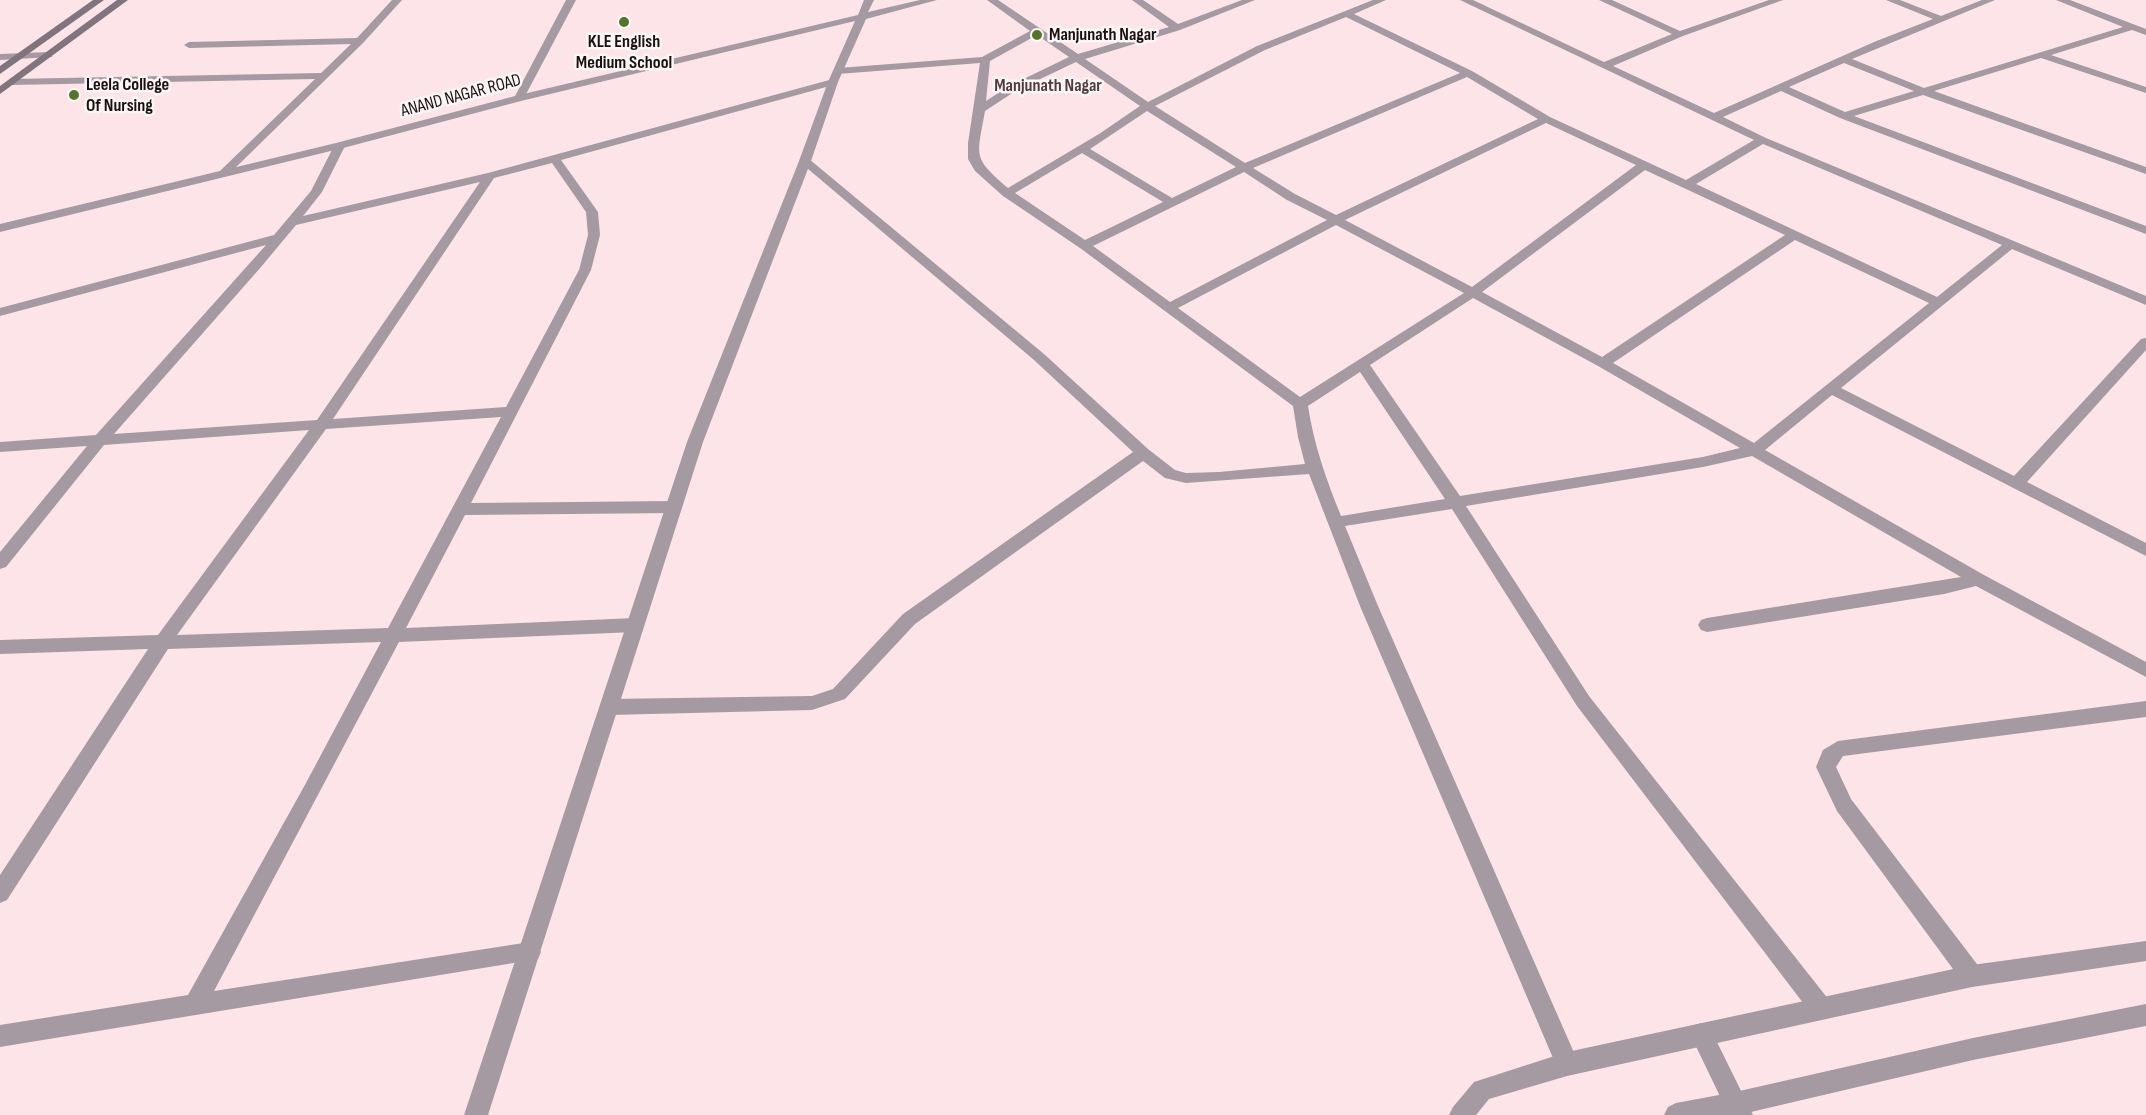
<!DOCTYPE html>
<html>
<head>
<meta charset="utf-8">
<style>
  body { margin:0 }
  canvas { display:block; background:#fce4e8 }
</style>
</head>
<body>
<canvas width="2146" height="1115"></canvas>
<script>
const ctx = document.querySelector('canvas').getContext('2d');
ctx.lineJoin = 'round';
function fill(path, color) {
  ctx.fillStyle = color;
  ctx.fill(path, 'evenodd');
}
function strokePath(path, color, width, dash) {
  ctx.strokeStyle = color;
  ctx.lineWidth = width;
  ctx.lineCap = dash ? 'butt' : 'round';
  ctx.setLineDash(dash || []);
  ctx.stroke(path);
}
function drawText(font, color, halo, rows, align = 'center') {
  ctx.font = font + ' "Sofia Sans Condensed",sans-serif';
  ctx.lineWidth = 5;
  ctx.setLineDash([]);
  ctx.textBaseline = 'middle';
  ctx.strokeStyle = halo;
  ctx.fillStyle = color;
  for (const [text, x, y, turn = 0] of rows) {
    ctx.save();
    ctx.translate(x, y);
    ctx.rotate((+turn || 0) * Math.PI / 180);
    ctx.textAlign = isNaN(turn) ? turn : align;
    if (halo) ctx.strokeText(text, 0, 0);
    ctx.fillText(text, 0, 0);
    ctx.restore();
  }
}
const minor = new Path2D(`
  M392 0H402L363 43 229 174 225 175 219 172 221 170 315 79 11 85 6 82 11 79 321 73 351 44 189 48 184 45 189 42 357 38Z
  M566 0H576L524 98 523 100H515L514 98Z
  M987 0H998L1078 54 1169 27 1132 0H1143L1178 24 1242 0H1255L1180 30 1085 59 1148 102 1257 46 1373 0H1386L1354 14 1472 71 1550 117 1686 180 1754 140 1460 0H1473L1604 62 1672 34 1599 0H1612L1680 31 1769 0H1783L1683 36 1613 66 1714 113 1874 42 1933 19 1886 0H1900L1941 16 1982 0H1995L1852 59 1924 88 2123 27 2056 0H2070L2146 29V35L2132 30 2051 55 2146 87V93L2041 58 1934 91 2146 167V174L1923 95 1854 116 2146 226V234L1840 118 1781 91 1723 117 1766 138 2146 296V305L2012 249 1841 388 2014 476 2141 339 2146 338V350L2027 482 2146 543V556L1832 395 1765 450 1984 575 2146 662V677L1976 586 1944 594 1707 632 1701 630 1698 625 1701 620 1707 618 1961 577 1752 456 1703 467 1466 506 1589 696 1829 1000 1832 1008 1829 1016 1821 1019 1813 1016 1577 706 1452 509 1345 526 1378 606 1579 1064 1575 1072 1567 1076 1559 1072 1360 606 1309 474 1186 483 1165 478 1143 461 915 624 845 699 812 710 609 715 602 712 600 707 602 702 609 699 812 696 833 689 903 614 1133 452 1034 360 801 163V159H809L1044 354 1148 449 1175 470 1186 473 1219 472 1305 464 1298 437 1293 406 1080 248 1003 196 975 171 968 159V143L980 63 838 74 833 71 838 68 982 57 1030 31ZM1346 17 1460 73 1245 163 1155 106 1265 50ZM1037 35 1069 57 1009 86 986 101 990 61ZM1076 62 1140 106 1099 134 1008 188C972 157 977 157 985 111L1017 90ZM1844 63 1914 91 1845 112 1789 87ZM1467 77 1538 119 1336 215 1295 194 1253 168ZM1147 111 1236 167 1172 198 1090 149ZM1546 123 1636 165 1472 287 1345 220ZM1763 144 2002 245 1937 297 1696 184ZM1082 153 1163 202 1085 240 1015 193ZM1645 170 1785 235 1602 357 1482 292ZM1244 172 1287 200 1327 220 1170 302 1093 246ZM1336 225 1464 293 1300 397 1178 308ZM1795 240 1929 303 1754 443 1613 363ZM1473 298 1598 366 1740 448 1703 457 1460 496 1370 365ZM1360 372 1445 499 1341 516C1326 479 1314 445 1308 406Z
  M48 52 52 53V57L0 60V54Z
  M833 79 838 82 837 84 561 160 598 212 600 235 591 270 471 503 674 501 680 503 682 507 680 511 674 513 465 515 406 628 635 618 641 620 644 625 641 630 635 632 399 642 214 991 530 942 538 945 541 952 538 959 0 1047V1025L188 995 306 783 381 642 168 649 7 900 0 903V875L148 649 0 654V640L158 635 309 430 104 445 6 567 0 569V552L87 446 0 452V442L96 435 266 245 0 316V308L274 235 311 191 335 144H343L345 146 322 192 303 216 488 173ZM552 163 586 212 588 235 579 270 506 407 333 419 494 178ZM480 182 317 420 114 434 261 267 296 225ZM501 417 388 628 177 635 326 429Z
  M2146 701V717L1843 756 1836 767 1851 799 1980 968 1983 976 1980 984 1972 987 1964 984 1837 811 1816 767 1823 750 1838 741Z
  M1701 1023 1709 1026 1753 1115H1729L1690 1034 1693 1026Z`);
const tertiary = new Path2D(`
  M864 0H874L868 12 920 0H937L866 19 838 82 811 161 703 442 488 1115H464L687 442 799 161 828 82 855 21 521 101 343 148 0 232V224L336 143 519 95 858 15Z
  M2146 941V961L1972 987 1567 1076 1489 1099 1476 1115H1449L1453 1107 1474 1082 1567 1052 1972 965Z
  M2146 1004V1026L1973 1060 1738 1115H1664L1668 1107 1676 1103 1735 1092 1973 1038Z`);
const secondary = new Path2D(`
  M93 0H104L0 74V66Z
  M117 0H128L0 94V86Z`);
const markers = [
  [624,22,6,"#53752d"],
  [1037,35,6,"#53752d"],
  [74,95,6,"#53752d"]
];
const farPoinames = [
  ["Manjunath Nagar",1049,35],
  ["KLE English",624,42,"center"],
  ["Medium School",624,63,"center"],
  ["Leela College",86,85],
  ["Of Nursing",86,106]
];
const farNeighbourhoodnames = [
  ["Manjunath Nagar",1048,86]
];
const farStreetnames = [
  ["ANAND NAGAR ROAD",461,96,-15]
];
fill(minor, '#a59aa1');
fill(tertiary, '#a59aa1');
fill(secondary, '#82747d');
for (const [x, y, r, color] of markers) {
  const dot = new Path2D();
  dot.arc(x, y, r, 0, 2 * Math.PI);
  ctx.fillStyle = color;
  ctx.fill(dot);
  strokePath(dot, '#fcf6f7', 2);
}
drawText('bold 18px', '#1a1012', '#fcf6f7', farPoinames, 'left');
drawText('bold 18px', '#523b40', '#fcf6f7', farNeighbourhoodnames);
drawText('18px', '#1a1012', '#fcf6f7', farStreetnames);
</script>
</body>
</html>
